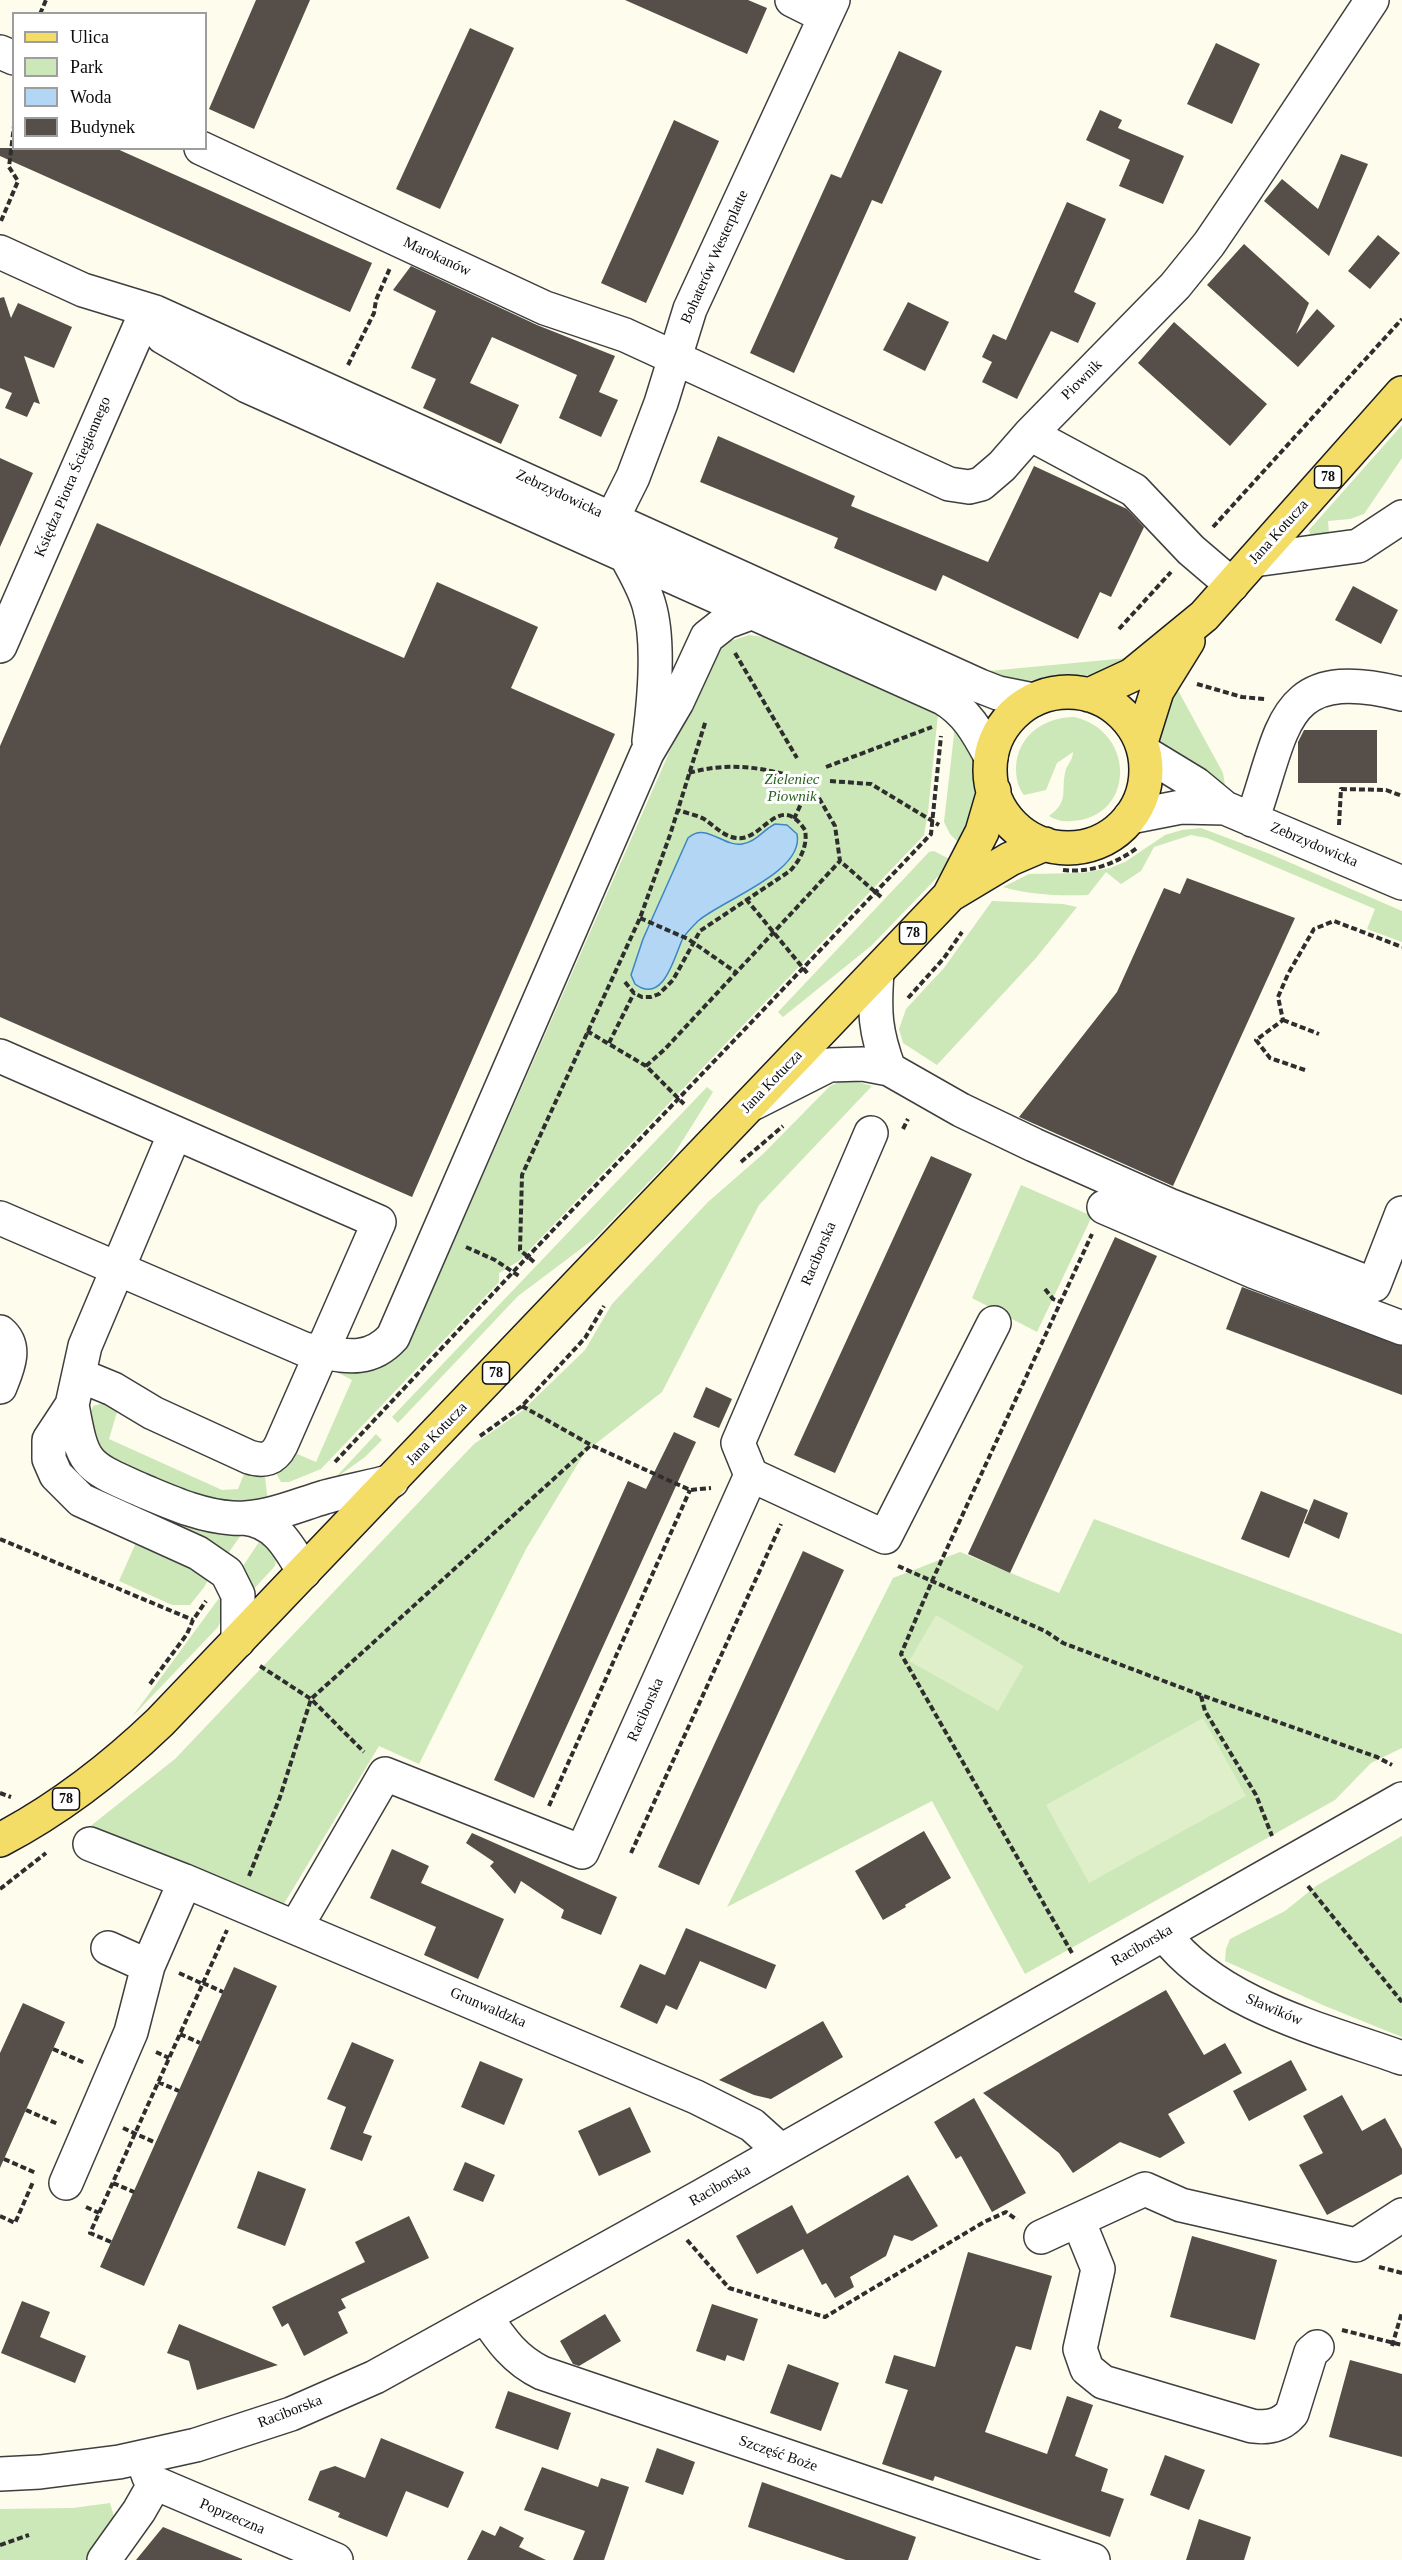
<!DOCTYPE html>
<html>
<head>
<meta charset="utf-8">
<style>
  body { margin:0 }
  #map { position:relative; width:1402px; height:2560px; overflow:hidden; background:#fefcec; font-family:Georgia,serif }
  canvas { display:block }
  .legend { position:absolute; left:12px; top:12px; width:195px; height:138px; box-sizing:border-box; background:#fff; border:2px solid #9e9e9e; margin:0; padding:8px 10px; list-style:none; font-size:18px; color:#0c0c0c }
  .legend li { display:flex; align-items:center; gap:12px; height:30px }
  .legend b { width:30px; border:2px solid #9e9e9e }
</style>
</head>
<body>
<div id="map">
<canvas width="1402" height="2560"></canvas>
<ul class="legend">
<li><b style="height:8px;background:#f4dd67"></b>Ulica</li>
<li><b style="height:16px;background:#cce7b8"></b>Park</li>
<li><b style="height:16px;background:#b3d6f4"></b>Woda</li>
<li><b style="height:16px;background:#554e49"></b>Budynek</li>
</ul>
</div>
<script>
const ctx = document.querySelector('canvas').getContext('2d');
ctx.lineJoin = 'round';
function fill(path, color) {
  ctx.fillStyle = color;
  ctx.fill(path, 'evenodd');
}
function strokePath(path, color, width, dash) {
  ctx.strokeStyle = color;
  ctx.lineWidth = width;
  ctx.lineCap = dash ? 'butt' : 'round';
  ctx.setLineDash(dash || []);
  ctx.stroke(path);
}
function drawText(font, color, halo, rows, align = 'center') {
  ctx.font = font + ' Georgia,serif';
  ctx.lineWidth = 6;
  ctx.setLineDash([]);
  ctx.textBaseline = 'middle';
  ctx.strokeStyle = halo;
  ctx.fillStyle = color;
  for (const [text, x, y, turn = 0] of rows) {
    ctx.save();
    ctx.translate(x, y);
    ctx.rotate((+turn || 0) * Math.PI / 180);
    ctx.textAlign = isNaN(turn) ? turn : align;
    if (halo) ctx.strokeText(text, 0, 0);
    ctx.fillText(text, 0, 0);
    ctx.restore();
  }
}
const green = new Path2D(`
  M1402 425V458L1364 514 1350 519 1328 521 1329 534 1310 535 1309 530Z
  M749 635 770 638 938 714 928 812 924 835 519 1261 499 1273V1282L321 1469 289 1482H281L276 1473 287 1468 295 1453 316 1462 352 1380 333 1370C363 1375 387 1370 408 1346L716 646Z
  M1138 657 1098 675 1056 676 1018 683 978 672Z
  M1174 683 1223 773 1225 785C1207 777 1156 756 1159 733 1161 717 1169 699 1174 683Z
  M1074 717C1137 731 1135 819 1071 821 1063 822 1055 820 1049 816 1069 801 1061 794 1065 773 1066 765 1073 761 1073 752L1057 763 1046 790 1024 795C1018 788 1016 778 1016 768 1017 736 1044 717 1074 717Z
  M955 726 972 753 976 791V800L962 846 950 834 944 822Z
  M1201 828 1270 854 1402 911V942L1367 929 1375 909 1207 838 1191 835 1154 847 1141 871 1121 884 1106 872 1088 895C1059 896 1031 895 1003 887L1029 874 1082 873 1110 868 1125 862 1165 835 1182 830Z
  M934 851 953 861 871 946 783 1017 778 1012 929 852Z
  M992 901 1063 904 1077 907 1036 958 937 1065 903 1043 899 1029 906 1009 944 968Z
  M851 1080 872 1086 759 1205 662 1392 585 1452 526 1549 419 1764 379 1746 282 1907 88 1828 175 1759 474 1444 522 1411 585 1350 612 1304 708 1202 763 1154 830 1086 841 1081Z
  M707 1087 713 1092 671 1159 594 1239 518 1296 398 1423 392 1417Z
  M1021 1185 1092 1216 1037 1332 972 1298Z
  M104 1403 116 1409 117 1412 109 1439 222 1490 238 1489 244 1474 265 1477 268 1502 218 1504 103 1458 88 1421 93 1406Z
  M376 1434 382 1440 365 1457 333 1480Z
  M66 1449 243 1532 227 1555 96 1494 77 1476Z
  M1094 1519 1402 1634V1748L1371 1763 1335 1800 1025 1974 932 1801 727 1907 893 1578 960 1552 1059 1593Z
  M138 1538 210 1575 205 1586 190 1605H172L119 1581Z
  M261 1539 276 1558 275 1566 252 1591 241 1569Z
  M222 1594V1618L218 1627 132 1717Z
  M1402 1836V2037L1325 2006 1225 1961 1226 1949 1230 1939 1285 1911 1316 1886Z
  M110 2503 115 2520 86 2560H0V2509L73 2508Z`);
const pitch = new Path2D(`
  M936 1615 1024 1666 998 1711 909 1661Z
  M1203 1718 1246 1796 1089 1883 1046 1805Z`);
const water = new Path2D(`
  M775 824 787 825 797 834C805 872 722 900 698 921 693 926 687 932 683 938 675 954 664 1006 635 984L631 975 643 939 688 838C706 822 723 847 742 844 756 842 763 830 775 824Z`);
const building = new Path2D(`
  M256 0H310L254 129 209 109Z
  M625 0H748L767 8 747 54Z
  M470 28 514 48 440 209 396 189Z
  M1216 43 1260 64 1232 124 1187 104Z
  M899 51 942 71 882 204 872 200 794 373 750 353 831 174 841 178Z
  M1100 110 1122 120 1118 128 1184 156 1163 204 1119 186 1130 160 1086 140Z
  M674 120 719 141 646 303 601 283Z
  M0 148H115L372 263 350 312 0 156Z
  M1341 154 1368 164 1329 256 1264 201 1282 179 1318 209Z
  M1067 202 1106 219 1074 292 1096 303 1078 343 1051 331 1017 399 982 382 992 362 982 357 993 334 1006 340Z
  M1378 235 1400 253 1370 289 1348 271Z
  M1244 244 1309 303 1296 334 1317 309 1335 326 1298 367 1207 285Z
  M411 266 537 325 615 356 599 392 618 400 601 437 559 418 577 375 492 337 470 383 519 405 501 444 423 408 436 379 411 368 436 311 393 290Z
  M4 297 11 318 18 303 72 327 54 368 24 356 40 404 34 402 27 417 5 408 12 393 0 388V298Z
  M908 302 949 322 925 371 883 350Z
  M1174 322 1267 404 1230 446 1138 363Z
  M718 436 855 496 851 506 988 562 1034 466 1127 509 1144 527 1111 597 1100 592 1078 639 943 575 936 591 834 548 838 538 700 482Z
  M0 458 33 473 0 547Z
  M97 523 404 658 437 582 538 627 511 688 615 734 412 1197 0 1017V746Z
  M1353 586 1398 610 1381 644 1335 620Z
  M1304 730H1377V783H1298V742Z
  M1187 878 1295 918 1173 1186 1019 1117 1117 992 1164 888 1180 894Z
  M931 1156 972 1174 835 1473 794 1455Z
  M1115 1237 1157 1256 1010 1573 968 1554Z
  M1242 1287 1402 1346V1395L1226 1329Z
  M706 1387 732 1399 719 1428 693 1417Z
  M674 1432 696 1442 534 1798 494 1780 628 1481 646 1489Z
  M1261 1491 1308 1510 1289 1558 1241 1539Z
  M1314 1499 1348 1513 1339 1539 1304 1523Z
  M803 1551 844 1570 699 1885 658 1867Z
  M924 1831 951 1878 905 1905 906 1907 883 1920 855 1871Z
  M472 1833 617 1897 601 1935 561 1918 564 1910 521 1881 515 1894 490 1866 494 1862 466 1843Z
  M392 1849 429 1866 421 1883 504 1919 478 1979 424 1955 436 1927 370 1898Z
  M686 1928 776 1965 766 1989 700 1961 677 2010 666 2005 657 2024 620 2007 640 1964 665 1975Z
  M234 1967 277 1986 144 2286 100 2267Z
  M1166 1990 1204 2055 1225 2043 1242 2073 1168 2114 1185 2143 1160 2158 1120 2142 1073 2173 1059 2153 983 2093Z
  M23 2003 65 2022 0 2168V2053Z
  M823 2021 843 2057 771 2099 754 2095 719 2080Z
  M352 2042 394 2060 363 2133 372 2136 362 2161 330 2149 346 2107 327 2099Z
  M1291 2060 1307 2090 1249 2121 1233 2091Z
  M480 2061 523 2079 504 2125 461 2107Z
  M1342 2095 1362 2131 1385 2118 1402 2149V2174L1327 2215 1299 2165 1323 2153 1303 2116Z
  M974 2098 1026 2193 992 2212 961 2156 956 2159 934 2122Z
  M630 2107 651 2152 599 2176 578 2131Z
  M465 2162 495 2175 483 2202 453 2190Z
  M258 2171 306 2189 285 2246 237 2228Z
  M908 2175 938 2226 912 2241 894 2235 886 2256 850 2277 854 2287 835 2298 826 2283 822 2285 803 2249 757 2274 736 2236 792 2205 807 2234Z
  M409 2216 429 2258 341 2299 346 2308 338 2312 348 2333 304 2356 288 2323 282 2327 272 2307 365 2262 355 2242Z
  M1192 2236 1277 2260 1255 2340 1170 2317Z
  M968 2252 1052 2276 1031 2350 1016 2346 985 2432 1047 2454 1067 2396 1093 2405 1075 2456 1108 2469 1101 2491 1124 2499 1110 2537 935 2476 933 2481 882 2464 908 2390 885 2383 894 2355 935 2367Z
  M22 2301 50 2312 40 2337 86 2356 75 2383 1 2353Z
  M712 2304 758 2319 744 2361 727 2355 725 2361 696 2351Z
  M605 2314 621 2341 579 2366 573 2364 560 2341Z
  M179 2324 278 2365 197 2390 189 2361 167 2353Z
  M1350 2360 1402 2374V2457L1329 2437Z
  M788 2364 839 2383 821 2431 770 2413Z
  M508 2391 571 2413 558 2450 495 2428Z
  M381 2438 464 2472 448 2508 406 2491 387 2537 338 2517 340 2513 308 2500 320 2471 335 2466 365 2478Z
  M657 2448 695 2462 683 2495 645 2482Z
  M1165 2455 1205 2470 1189 2510 1150 2495Z
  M542 2467 598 2487 601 2478 629 2487 604 2560H573L585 2531 524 2510Z
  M762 2482 916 2537 908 2560H846L748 2527Z
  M1199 2519 1251 2537 1244 2560H1186Z
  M500 2526 524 2538 519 2547 546 2560H467L482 2530 495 2536Z
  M163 2527 242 2559V2560H136Z`);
const path = new Path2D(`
  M40 14 46 0
  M1 221 18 181 9 167 14 126
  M348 365 374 313 376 300 390 268
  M1213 527 1402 319
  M1119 629 1171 572
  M735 653 797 758
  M1197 684 1242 697 1265 699
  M826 767 932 727
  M689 773C724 763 753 766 788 775
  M830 781 871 784 939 825
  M819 798 835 826 840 861 881 897
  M794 819 805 795
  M1339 825 1341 789 1386 790 1402 796
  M1063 870C1091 873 1115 864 1137 848
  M746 899 808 974
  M640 918 688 939 737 973
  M625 982 634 993 642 997H651L659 994 673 980 700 931 790 871C800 860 808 846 805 830 781 793 765 835 742 838 727 840 716 827 704 819 697 815 686 813 678 810
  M908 998 944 958 962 932
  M1283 1020 1319 1034
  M587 1031 646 1066 684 1104
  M609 1043 634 993
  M646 1066 665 1049 840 861
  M1305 1070 1270 1058 1256 1040 1283 1020 1278 997 1288 974 1314 929 1334 921 1402 947
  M903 1129 908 1119
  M741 1162 783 1126
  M466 1247 495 1260 519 1276
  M534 1262 520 1250 522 1175 640 918 670 835 706 720
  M1045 1289 1053 1299 1061 1302
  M522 1406 591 1445 690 1490 711 1488
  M480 1436 522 1406 585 1338 604 1306
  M335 1462 514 1271 931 834 941 736
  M0 1539 193 1620
  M898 1566 1045 1631 1063 1643 1201 1695 1377 1757 1392 1765
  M260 1666 311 1699 364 1752
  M150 1684 187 1634 193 1620 206 1601
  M1201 1696 1205 1711 1256 1795 1272 1836
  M0 1793 11 1797
  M549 1806 690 1490
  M631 1853 781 1524
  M249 1876 280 1797 311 1699 591 1445
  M1308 1886 1402 2002
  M0 1889 46 1853
  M1072 1953 901 1654 932 1581 1092 1234
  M179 1973 203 1984
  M203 1983 223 1992
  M180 2034 200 2043
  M53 2049 85 2063
  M156 2052 169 2058
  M158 2082 179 2091
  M26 2110 58 2124
  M123 2128 156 2143
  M4 2159 36 2173
  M113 2183 134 2192
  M86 2207 99 2213
  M0 2216 15 2223 33 2182
  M687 2240 729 2288 825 2317 984 2222 1006 2212 1017 2220
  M111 2242 90 2233 227 1930
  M1379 2267 1402 2273
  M1342 2330 1402 2345
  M1392 2346 1402 2312
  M0 2545 29 2535`);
const minor = new Path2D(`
  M792 0 824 16
  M0 52 14 58
  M201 148 545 308 625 335 949 484 969 487 981 484 1002 466 1030 434 1175 286 1209 244 1245 191 1372 0
  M0 252 83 290 155 312 980 686 998 693 1033 700
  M163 337 247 386 943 698C967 712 978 733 991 757
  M1030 434 1134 490 1191 550 1232 585
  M612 519 633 477 661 403 690 309 833 0
  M625 554C634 571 644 587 649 605 660 642 654 703 649 741
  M1254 560 1358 546 1402 517
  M0 646 147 310
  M1145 753 1196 784 1225 808 1402 883
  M1130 817 1181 807 1225 808
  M1252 820C1285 728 1279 663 1402 694
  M877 972C874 1012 875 1031 889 1069
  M0 1056 379 1222 281 1445C274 1459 264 1462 249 1457L153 1413 113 1389 79 1375
  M754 1103 829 1065 863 1064 889 1069 961 1110 1034 1145 1169 1205 1374 1285 1402 1213
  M175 1133 85 1346 72 1405 49 1440V1459L56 1475 81 1500 198 1553 227 1573 238 1595V1641
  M1104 1207 1255 1272 1402 1328
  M0 1218 304 1349C339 1354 367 1366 393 1337L647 753 677 702 707 637 726 622 753 612
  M0 1332C18 1347 7 1369 0 1387
  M72 1405C83 1466 85 1465 141 1490 170 1502 200 1516 232 1518 265 1520 295 1506 325 1497 347 1491 370 1487 392 1481
  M751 1475 885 1537 994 1323
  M244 1518C276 1521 289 1547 304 1572
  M90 1844 185 1881 696 2097 752 2125 781 2151
  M296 1927 385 1774 582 1852 751 1475 738 1443 871 1133
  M1164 1934C1218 2005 1321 2029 1402 2058
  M108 1948 148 1966 185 1881
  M66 2183 131 2032 148 1966
  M1078 2220 1098 2269 1080 2349 1087 2369 1103 2382 1252 2426C1268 2428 1281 2426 1292 2413L1311 2352 1317 2347
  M1041 2237 1145 2189 1181 2205 1356 2245 1402 2215
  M485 2316C501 2340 515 2360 542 2373L1093 2560
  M142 2458 149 2477 155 2483 336 2560
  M0 2474 40 2472 119 2462 196 2445 291 2414 375 2377 700 2197 1402 1799
  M104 2560 139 2511 155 2483`);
const major = new Path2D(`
  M990 770a78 78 0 1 1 156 0a78 78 0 1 1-156 0Z
  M1089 695 1132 675 1204 616 1402 393
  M1141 742 1157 691 1188 641
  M950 894 982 832 994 791
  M0 1840C59 1809 112 1768 160 1722L950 895 1010 859 1045 844`);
const shields = [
  [1328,477,27],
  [913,933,27],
  [496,1373,27],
  [66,1799,27]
];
const shieldNames = [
  ["78",1328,477],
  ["78",913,933],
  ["78",496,1373],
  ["78",66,1799]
];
const streetNames = [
  ["Marokanów",437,257,25],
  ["Bohaterów Westerplatte",715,257,-66],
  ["Piownik",1082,380,-45],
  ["Księdza Piotra Ściegiennego",73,477,-67],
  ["Zebrzydowicka",559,494,25],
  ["Jana Kotucza",1279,532,-48],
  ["Zebrzydowicka",1314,845,23],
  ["Jana Kotucza",772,1082,-46],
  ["Raciborska",819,1254,-67],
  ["Jana Kotucza",437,1434,-46],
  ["Raciborska",646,1710,-66],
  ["Raciborska",1142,1946,-30],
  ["Grunwaldzka",488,2008,23],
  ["Sławików",1274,2010,23],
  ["Raciborska",720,2186,-30],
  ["Raciborska",290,2412,-21],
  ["Szczęść Boże",778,2454,19],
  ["Poprzeczna",232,2517,23]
];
const parkNames = [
  ["Zieleniec",792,780],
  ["Piownik",792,797]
];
fill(green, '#cce7b8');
fill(pitch, '#dfefc9');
fill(water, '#b3d6f4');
strokePath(water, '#3c85c8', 1.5);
fill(building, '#554e49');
strokePath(minor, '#3f3f3f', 36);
strokePath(major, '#1d1d1d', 36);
strokePath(path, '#2e2e2e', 4, [6, 3]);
strokePath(minor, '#fff', 33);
strokePath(major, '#f4dd67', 33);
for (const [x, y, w] of shields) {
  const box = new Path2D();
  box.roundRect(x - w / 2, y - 11, w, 22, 4.5);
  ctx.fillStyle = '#fff';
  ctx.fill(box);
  strokePath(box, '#0c0c0c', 1.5);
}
drawText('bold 14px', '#0c0c0c', null, shieldNames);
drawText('15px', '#0c0c0c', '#fff', streetNames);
drawText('italic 15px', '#28611f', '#fff', parkNames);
</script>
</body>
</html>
